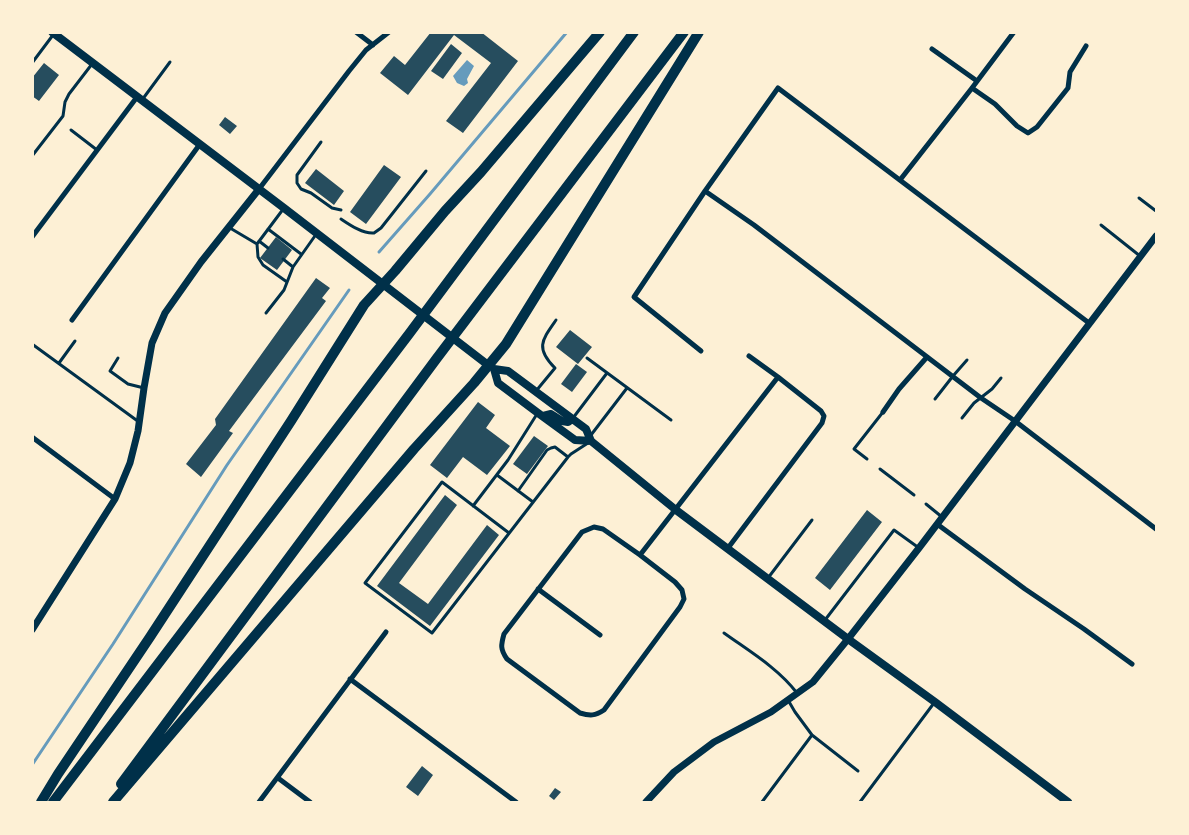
<!DOCTYPE html>
<html>
<head>
<meta charset="utf-8">
<style>
  body { margin:0 }
  #map { position:relative; width:1189px; height:835px; overflow:hidden; background:#fdf0d5; font-family:Overpass,sans-serif }
  canvas { display:block }
  .frame { position:absolute; inset:0; border:34px solid #fdf0d5; pointer-events:none }
</style>
</head>
<body>
<div id="map">
<canvas width="1189" height="835"></canvas>
<div class="frame"></div>
</div>
<script>
const ctx = document.querySelector('canvas').getContext('2d');
ctx.lineJoin = 'round';
function fill(path, color) {
  ctx.fillStyle = color;
  ctx.fill(path, 'evenodd');
}
function strokePath(path, color, width, dash) {
  ctx.strokeStyle = color;
  ctx.lineWidth = width;
  ctx.lineCap = dash ? 'butt' : 'round';
  ctx.setLineDash(dash || []);
  ctx.stroke(path);
}
const water = new Path2D(`
  M467 60 474 66 467 79 468 83 464 86 457 83 453 76Z`);
const stream = new Path2D(`
  M379 252 430 194 567 32
  M32 765 113 644 227 465 349 290`);
const building = new Path2D(`
  M431 32H481L518 61 463 133 446 121 491 63 454 35 408 95 380 73 394 56 405 65Z
  M451 44 462 53 443 79 431 71Z
  M44 63 59 75 39 101 32 96V78Z
  M225 117 237 126 230 134 219 125Z
  M384 165 401 177 366 224 350 212Z
  M316 169 344 191 334 205 305 183Z
  M276 237 292 250 277 270 260 258Z
  M316 278 330 288 322 298 326 301 229 431 233 433 201 477 186 464 216 425 215 419Z
  M570 330 592 347 578 364 556 347Z
  M576 364 587 372 572 392 561 384Z
  M478 402 495 415 486 428 510 446 487 475 463 457 447 478 430 465Z
  M534 436 548 446 527 474 513 464Z
  M445 495 457 505 399 583 428 604 487 525 499 535 430 626 377 586Z
  M867 510 882 522 830 590 815 578Z
  M422 766 433 775 418 796 406 787Z
  M555 788 561 792 554 800 549 796Z`);
const service = new Path2D(`
  M32 63 53 35
  M142 100 170 62
  M71 130 97 150
  M321 142 297 175V183L301 189 311 193 332 208 341 210
  M32 156 63 116 65 102 69 94 92 64
  M1139 198 1156 211
  M341 219C350 225 363 234 374 233L381 228 426 171
  M1101 225 1140 256
  M230 228 257 244 284 208
  M268 229 301 254
  M259 241 268 248
  M257 244 258 257 263 265 287 282
  M283 259 293 267
  M266 313 284 290 293 267 317 233
  M32 344 139 422
  M118 358 110 371 128 384 144 388
  M587 358 671 420
  M59 363 75 341
  M536 391 555 368C535 348 542 340 556 320
  M935 399 953 376 967 360
  M573 418 607 373
  M962 418 974 403 992 389 1001 378
  M591 435 627 388
  M867 459 854 449 883 412
  M880 469 914 495
  M497 475 533 502
  M518 491 547 450 551 448 555 447 568 457
  M926 504 942 517
  M473 506 508 460 537 414
  M509 533 442 482 365 583 432 633 568 457 571 454 588 443
  M768 578 812 520
  M825 620 894 530 919 548
  M724 633C749 651 778 668 797 693
  M812 735 858 771
  M762 802 812 735 795 712 788 700
  M860 802 934 703`);
const minor = new Path2D(`
  M356 32 373 45
  M932 49 977 81
  M972 88 995 104 1017 126 1028 133 1037 127 1068 88 1070 72 1086 46
  M900 180 972 88 1014 32
  M259 189 349 71 366 50 389 32
  M705 191 754 225 981 398 1015 421 1156 529
  M32 237 137 97
  M72 320 200 144
  M701 351 634 297 705 191 778 88 1089 323
  M749 356 778 377
  M883 412 899 389 927 357
  M32 437 115 499
  M937 524 1025 589 1084 629 1132 664
  M594 527 603 529 640 555 675 582 682 590 684 599 680 607 604 710C595 716 590 716 580 713L507 659C500 649 501 645 504 634L582 532Z
  M640 555 778 377 821 411 824 416 822 423 728 548
  M538 589 600 635
  M350 679 516 802
  M278 778 310 802
  M259 802 386 632`);
const tertiary = new Path2D(`
  M32 630 115 499 130 463 138 431 144 388 152 343 165 313 201 262 259 189
  M646 802 674 772 714 742 771 712 813 682 848 639 919 548 1156 236`);
const secondary = new Path2D(`
  M52 32 284 208 488 365
  M543 416 551 414 562 421 568 422 572 419
  M591 441 575 440 538 413 498 383 494 369 508 371 586 429 591 441 676 510 848 639 935 702 1068 802`);
const motorway = new Path2D(`
  M121 784 437 358 684 32
  M41 802 58 774 150 637 291 421 364 305 395 271 445 211 481 172 600 32
  M53 802 409 334 634 32
  M113 802 414 449 474 383 506 344 699 32`);
fill(water, '#669bbc');
strokePath(stream, '#669bbc', 3);
fill(building, '#264d5e');
strokePath(service, '#003049', 3);
strokePath(minor, '#003049', 5);
strokePath(tertiary, '#003049', 7);
strokePath(secondary, '#003049', 8);
strokePath(motorway, '#003049', 10);
</script>
</body>
</html>
